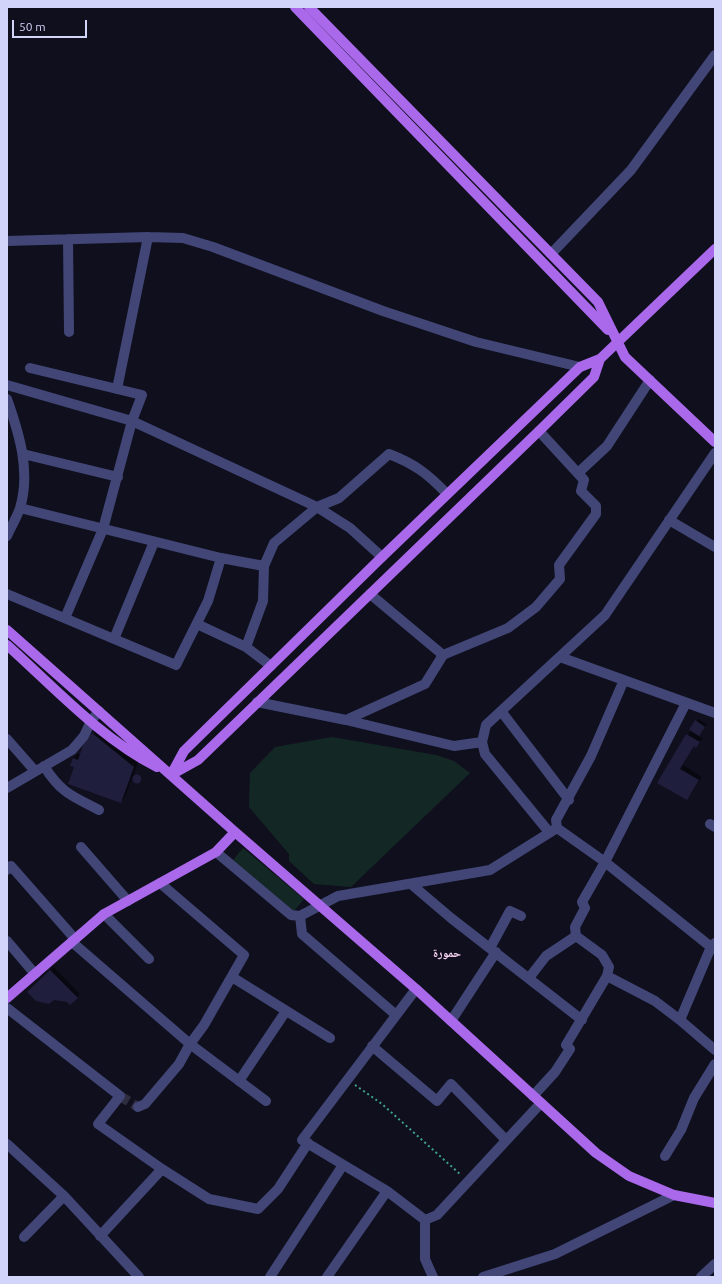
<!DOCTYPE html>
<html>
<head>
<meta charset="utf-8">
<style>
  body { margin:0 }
  #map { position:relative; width:722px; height:1284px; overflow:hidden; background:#100f1e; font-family:Ubuntu,sans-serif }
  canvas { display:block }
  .frame { position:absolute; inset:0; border:8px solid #d3d4f9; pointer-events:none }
  .scale { position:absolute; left:12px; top:20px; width:75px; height:18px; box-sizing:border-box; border:2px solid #d3d4f9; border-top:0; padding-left:5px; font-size:12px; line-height:14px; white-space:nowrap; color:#d3d4f9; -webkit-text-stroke:3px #100f1e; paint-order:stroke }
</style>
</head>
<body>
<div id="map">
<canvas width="722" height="1284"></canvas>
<div class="frame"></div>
<div class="scale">50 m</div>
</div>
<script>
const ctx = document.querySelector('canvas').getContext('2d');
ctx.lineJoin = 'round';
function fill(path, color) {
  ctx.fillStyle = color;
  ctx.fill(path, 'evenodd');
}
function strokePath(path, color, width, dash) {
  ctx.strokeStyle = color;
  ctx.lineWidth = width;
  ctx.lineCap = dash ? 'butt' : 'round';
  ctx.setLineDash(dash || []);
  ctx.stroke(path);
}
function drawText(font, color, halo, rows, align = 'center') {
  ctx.font = font + ' Ubuntu,"Noto Naskh Arabic",sans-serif';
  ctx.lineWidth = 3;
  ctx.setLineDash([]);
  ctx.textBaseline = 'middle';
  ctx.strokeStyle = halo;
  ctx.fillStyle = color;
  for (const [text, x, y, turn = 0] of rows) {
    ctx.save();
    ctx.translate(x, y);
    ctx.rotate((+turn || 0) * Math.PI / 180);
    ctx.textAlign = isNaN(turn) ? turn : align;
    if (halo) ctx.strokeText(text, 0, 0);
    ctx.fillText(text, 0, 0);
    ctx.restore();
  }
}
const green = new Path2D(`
  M332 737 436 755 454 761 470 773 351 887 314 884 289 861V854L249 807 250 773 275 747Z
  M243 848 304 899 294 911 233 860Z`);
const shadow = new Path2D(`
  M698 719 707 724 698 736 703 738 696 747 694 745 683 765 702 777 687 799 659 782Z
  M98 729 138 762 125 797 121 802 73 758 78 754H80Z
  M134 779a4 4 0 1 1 8 0a4 4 0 1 1-8 0Z
  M54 967 80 994 70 1004 67 1001 28 992Z`);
const building = new Path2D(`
  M695 720 705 727 699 736 689 730Z
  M92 733 134 767 121 803 68 784 74 767 70 766 73 758 78 760 83 745Z
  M686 734 700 742 696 748 694 746 680 769 699 780 687 800 657 783Z
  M132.5 779a4.5 4.5 0 1 1 9 0a4.5 4.5 0 1 1-9 0Z
  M50 970 78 998 70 1005 67 1002 54 1000 49 1004 36 1001 27 992Z`);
const minorTunnel = new Path2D(`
  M120 1096 138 1107`);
const path = new Path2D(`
  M355 1085 382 1104 461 1175`);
const minor = new Path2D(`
  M68 239 69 332
  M7 241 148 237 183 238 213 247 383 311 476 342 580 367
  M551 254 631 170 715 55
  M30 368 142 395 132 421 103 529 65 618
  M7 385 132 421 317 507 350 528 382 557
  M117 389 148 237
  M7 399C19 433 31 471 20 508 17 517 11 527 7 536
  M23 454 118 477
  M578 473 607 446 650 380
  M20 508 221 558 264 566 274 543 317 507 339 498 389 454C415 464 428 474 447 494
  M669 520 715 547
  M7 594 176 665 208 601 221 558
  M370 594 443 655
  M197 624 246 647 271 666
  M114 639 154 542
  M246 647 263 601 264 566
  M560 657 715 713
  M257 702 346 720 454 746 482 742
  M501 711 569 800
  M346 720 425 684 443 655 508 628 536 607 560 579 559 565 596 514V506L581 491 584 480 539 431
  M7 739 35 771
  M44 766C61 793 72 796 99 810
  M7 788 72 750 84 736 91 721 99 711
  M710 824 715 827
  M557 828 556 820 591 756 624 680
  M549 832 485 754 482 742 486 725 605 615 715 453
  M81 847 128 901
  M216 852 291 915 300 916 338 896 490 870 557 828 605 862 711 947 715 943
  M7 870 11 866 75 939
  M411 884 451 918 582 1020
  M104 914 149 959
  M300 916 302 934 396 1015
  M576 936 602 955 609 967 607 976
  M7 941 35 974
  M72 942 190 1044 266 1101
  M490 948 510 911 521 916
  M232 977 330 1038
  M529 978 546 956 576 936 575 927 585 908 582 902 605 862 686 703
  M416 989 302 1140 387 1191 425 1220
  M7 1008 120 1096 98 1124 162 1169 209 1199 258 1209 278 1189 308 1143
  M680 1020 715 1050
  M451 1021 496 952
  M372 1046 437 1101 451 1084 506 1140
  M239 1081 286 1011
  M533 1096 555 1072 570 1049 566 1045 607 976 655 1001 680 1020 711 947 715 949
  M138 1107 145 1104 179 1064 190 1044 204 1025 244 955 160 883
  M7 1144 64 1196 139 1277
  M665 1156 681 1130 694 1098 715 1064
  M100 1236 162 1169
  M24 1237 64 1196
  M270 1277 343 1165
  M327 1277 387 1191
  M433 1277 425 1259V1220L437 1215 541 1103
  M483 1277 555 1254 674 1195
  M701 1277 715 1264`);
const major = new Path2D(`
  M295 7 608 330
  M309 7 598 302 625 357 715 442
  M7 630 235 832 416 989 596 1153 629 1176 674 1195 715 1203
  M7 645C54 687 100 738 157 767
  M171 775 184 751 382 557 580 367 600 359 715 249
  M171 775 198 760 539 431 594 377 600 359
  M7 998 104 914 216 852 235 832`);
const quarterNames = [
  ["حمورة",447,953]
];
fill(green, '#132824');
fill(shadow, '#0007');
fill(building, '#201e3d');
strokePath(minorTunnel, '#2d2d3f', 10, [10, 5]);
strokePath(path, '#3ea28f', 2, [2, 3]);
strokePath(minor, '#414677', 10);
strokePath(major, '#a969ea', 10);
drawText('bold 12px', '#f9d5f1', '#100f1e', quarterNames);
</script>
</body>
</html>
